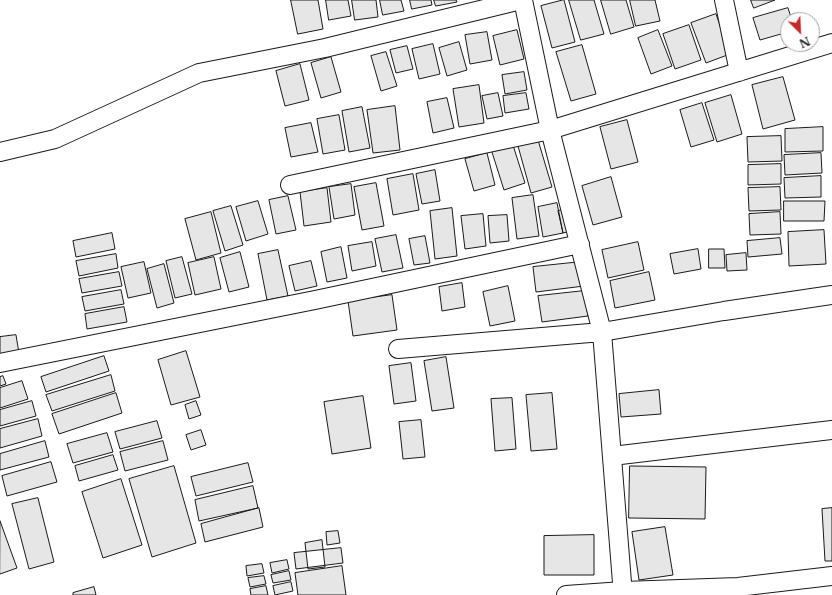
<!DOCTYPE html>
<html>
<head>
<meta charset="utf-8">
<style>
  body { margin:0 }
  #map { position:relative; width:832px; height:595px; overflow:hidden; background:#fff; font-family:"Libre Baskerville",serif }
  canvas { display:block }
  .north { position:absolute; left:780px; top:12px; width:40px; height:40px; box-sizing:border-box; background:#fff; border:1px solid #a3a3a3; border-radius:50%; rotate:156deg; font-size:11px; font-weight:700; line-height:16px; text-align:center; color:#1a1a1a }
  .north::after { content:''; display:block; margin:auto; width:14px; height:18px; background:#c62828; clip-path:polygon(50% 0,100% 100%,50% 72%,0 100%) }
</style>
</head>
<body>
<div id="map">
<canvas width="832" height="595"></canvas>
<div class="north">N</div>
</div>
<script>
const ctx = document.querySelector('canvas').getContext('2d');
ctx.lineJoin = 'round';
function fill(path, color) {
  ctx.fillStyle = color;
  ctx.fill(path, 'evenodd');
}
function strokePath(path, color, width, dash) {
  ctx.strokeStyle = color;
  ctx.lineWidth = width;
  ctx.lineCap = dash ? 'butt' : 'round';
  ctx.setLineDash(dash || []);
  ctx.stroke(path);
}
const building = new Path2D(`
  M291 0H318L323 29 298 34Z
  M326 0H348L351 16 329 20Z
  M352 0H376L378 17 355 20Z
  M380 0H401L404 11 383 15Z
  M410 0H431L432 5 412 9Z
  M434 0H456L457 2 436 6Z
  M564 0 575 42 552 48 541 6Z
  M569 0H594L604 34 581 40Z
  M601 0H626L634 27 611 34Z
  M630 0H655L660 21 636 26Z
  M751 0H775L754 8Z
  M788 8 792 20H788V32L760 40 753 18Z
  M716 14 730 54 706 63 691 23Z
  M689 25 701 60 675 69 663 34Z
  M517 30 524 59 500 65 493 36Z
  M658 30 672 66 651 74 638 38Z
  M487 32 492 60 470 64 465 35Z
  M459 42 467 70 447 76 439 48Z
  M433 44 440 74 419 79 412 49Z
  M582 45 596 94 571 101 556 52Z
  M407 46 413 69 396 73 390 50Z
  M386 52 397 86 381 91 371 56Z
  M331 57 341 92 321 98 311 63Z
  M300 64 309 100 285 106 276 71Z
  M524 72 527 90 505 94 502 75Z
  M783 77 795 120 763 129 752 85Z
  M479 85 484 123 459 127 453 89Z
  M498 93 503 116 487 119 482 96Z
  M526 93 529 109 505 113 503 96Z
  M731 95 742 134 717 142 705 103Z
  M447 98 454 128 433 133 427 102Z
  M702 103 714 140 691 147 680 110Z
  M395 106 400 150 373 153 367 110Z
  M362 107 370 148 349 152 342 111Z
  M339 115 345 150 323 154 317 119Z
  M627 120 638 162 611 169 600 127Z
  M311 123 318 152 291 157 285 128Z
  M823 127V151L785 152V129Z
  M781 136 782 161 748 162 747 137Z
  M538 140 552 187 531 193 518 146Z
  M512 142 525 183 504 190 491 149Z
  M487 153 495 185 474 191 465 159Z
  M821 153 822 173 785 175 784 155Z
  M781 164V184L748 185V165Z
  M435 170 440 201 422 204 416 174Z
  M413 174 419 210 393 215 387 179Z
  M821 176V197L785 198 784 178Z
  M611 177 622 217 593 225 582 186Z
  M376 183 384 226 362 230 354 187Z
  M351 184 355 215 334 219 329 187Z
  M780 187 781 210 749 211 748 188Z
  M327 188 331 222 304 226 300 192Z
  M533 195 539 236 517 239 512 198Z
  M288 196 296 230 276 234 269 200Z
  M258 201 268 234 246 241 236 207Z
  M784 201H825L824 221H784Z
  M557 203 563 233 543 237 538 207Z
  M231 206 243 245 225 251 213 211Z
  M452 208 457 256 435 259 430 211Z
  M570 208 575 230 563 233 558 211Z
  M211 212 221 253 196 260 185 219Z
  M780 212 781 234 750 235 749 214Z
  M483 214 486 246 465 249 461 216Z
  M507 215 509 241 490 243 488 216Z
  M824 230 826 264 789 266 788 232Z
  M112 233 115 249 76 257 73 241Z
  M396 235 403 268 382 272 375 239Z
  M425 236 430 263 414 265 409 239Z
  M780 238 782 254 748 257 747 241Z
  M372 242 376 266 352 271 348 246Z
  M638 242 644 270 608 278 602 250Z
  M341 247 347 278 327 282 321 252Z
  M698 249 701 269 674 274 670 254Z
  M709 249H724L725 268H709Z
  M278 250 288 296 267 300 258 254Z
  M240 252 249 287 229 292 220 258Z
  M746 253 747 270 727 271 726 255Z
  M116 254 118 268 79 276 76 261Z
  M182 257 192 294 175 298 166 261Z
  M214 257 221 289 195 295 188 263Z
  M311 261 317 286 295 291 289 266Z
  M144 262 151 293 128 298 121 267Z
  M581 262 584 286 536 292 533 267Z
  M164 264 174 303 157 308 147 269Z
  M119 272 122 286 82 293 79 279Z
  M649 272 655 300 615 308 610 281Z
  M462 283 465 307 442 311 439 287Z
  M508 286 515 321 490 326 483 292Z
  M121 290 124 304 85 311 82 297Z
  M584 291 588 316 542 322 538 296Z
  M392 295 397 330 353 336 348 301Z
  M124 307 127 322 87 329 85 314Z
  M16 335 19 353 0 356V337Z
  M186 351 200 397 171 405 158 360Z
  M104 356 109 371 46 392 41 377Z
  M446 357 454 408 432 411 424 361Z
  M411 363 416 401 394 404 389 366Z
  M111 375 115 391 52 411 46 395Z
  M3 376 6 384 0 386V377Z
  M22 381 28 399 0 408V388Z
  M659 390 661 414 621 417 619 394Z
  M116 393 122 413 59 434 52 414Z
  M552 393 557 449 531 451 526 395Z
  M363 396 371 448 332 454 324 402Z
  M512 398 516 449 495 451 491 399Z
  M32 401 36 416 0 426V410Z
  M196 401 201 415 189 419 185 405Z
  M38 419 42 436 0 448V429Z
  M421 420 425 457 403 459 399 422Z
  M157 421 162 438 120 449 115 432Z
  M201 430 206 445 191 450 186 435Z
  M107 433 113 452 73 463 67 444Z
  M45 441 49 457 0 470V454Z
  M163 441 168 460 125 471 120 452Z
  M113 455 118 470 79 481 75 466Z
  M51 462 57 482 7 496 2 476Z
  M248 463 253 482 196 496 191 477Z
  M174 466 196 543 152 557 129 479Z
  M630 466 706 467 705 519 629 518Z
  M121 479 142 545 103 558 82 492Z
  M253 486 258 508 199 521 195 500Z
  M38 498 54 562 29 569 12 504Z
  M259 508 263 527 205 542 201 524Z
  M832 508V561H825L822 509Z
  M0 521 17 568 0 574Z
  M665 527 673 575 639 580 632 532Z
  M338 531 340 543 327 545 326 532Z
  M594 535V575H544V536Z
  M322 540 325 567 308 569 305 543Z
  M341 548 343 563 296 569 294 553Z
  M287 560 289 569 272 573 270 563Z
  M262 564 264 573 247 576 246 566Z
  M342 566 346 595H298L295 573Z
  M289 571 291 580 273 583 271 575Z
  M264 576 266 584 250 587 248 578Z
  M291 582 293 591 275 595 273 586Z
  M266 586 268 595H251L250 589Z
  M94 587 96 595H73V593Z`);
const street = new Path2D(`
  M523 0 550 130 602 332 623 595
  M724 0 739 72
  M0 152 55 139 199 73 325 48 521 0
  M290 185 550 130 832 43
  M398 349 602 332 724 311 832 295
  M0 363 315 300 580 244
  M612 456 832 430
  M566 595 623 591 738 587 832 576`);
fill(building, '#e6e6e6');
strokePath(building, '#1a1a1a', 1);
strokePath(street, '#1a1a1a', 20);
strokePath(street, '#fff', 18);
</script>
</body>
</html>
